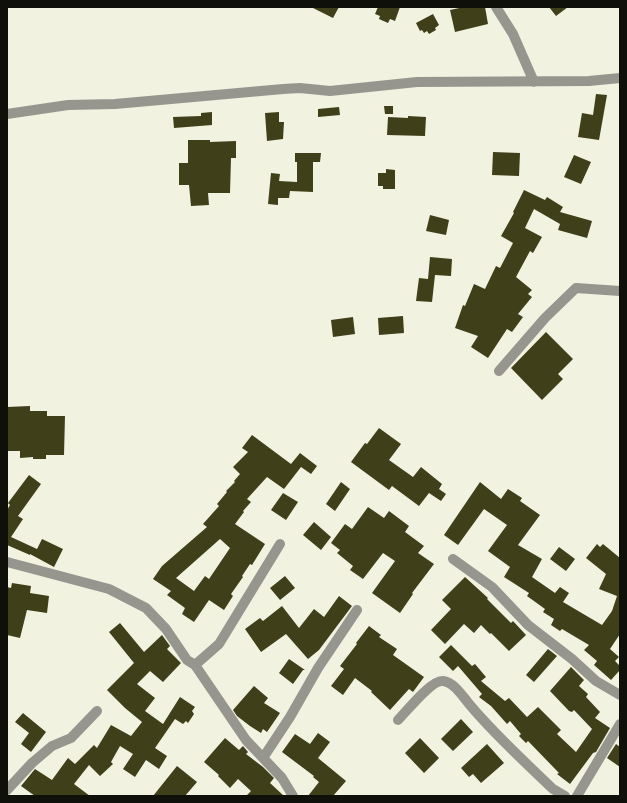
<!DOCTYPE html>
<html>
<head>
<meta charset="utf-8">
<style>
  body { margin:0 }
  #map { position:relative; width:627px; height:803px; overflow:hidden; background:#f1f2e0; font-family:"Public Sans",sans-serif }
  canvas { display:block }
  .frame { position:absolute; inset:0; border:8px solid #10100a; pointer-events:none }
</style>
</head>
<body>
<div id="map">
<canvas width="627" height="803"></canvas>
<div class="frame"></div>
</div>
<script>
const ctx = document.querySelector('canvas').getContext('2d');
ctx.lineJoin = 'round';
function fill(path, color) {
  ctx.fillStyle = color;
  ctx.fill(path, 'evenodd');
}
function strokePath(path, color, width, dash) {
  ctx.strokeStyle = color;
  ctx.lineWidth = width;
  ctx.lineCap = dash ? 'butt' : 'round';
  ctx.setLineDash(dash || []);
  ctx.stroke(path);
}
const building = new Path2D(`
  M311 7H339L333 18Z
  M378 7H400L395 21 390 19 388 23 379 19 380 16 375 14Z
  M464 7H485L488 24 455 32 450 10Z
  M549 7H568L556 16Z
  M433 14 439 25 435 28 436 30 429 34 427 31 424 33 422 30 420 31 416 23Z
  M596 94 607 95 599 140 578 137 582 113 593 115Z
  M384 106H393V114H385Z
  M339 107 340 115 318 117V109Z
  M212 112V125L174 128 173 117 201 116V113Z
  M279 112V122H284L283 139 267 141 265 113Z
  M408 116 426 117 425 136 387 135 388 117 408 118Z
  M188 140H210V142L236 141V158H231L230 193H208L209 205 191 206 189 185H179V163H188Z
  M493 152 520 153 519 176 492 175Z
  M295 153H321L320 162H313V192L290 191 289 198H278V205L268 204 271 173 280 174 279 181 297 182V162H295Z
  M574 155 591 162 581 184 564 177Z
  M386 169 395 170V189H383V186H378V173H386Z
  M524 190 545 200 547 197 563 207 560 212 592 221 587 238 558 230 560 224 534 209 525 228 542 237 533 253 530 251 516 277 532 290 528 294 532 297 518 314 523 317 512 332 507 329 488 358 471 347 478 336 455 328 463 305 465 306 474 284 485 289 496 266 500 268 513 243 501 236 514 213 513 212Z
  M430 215 449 220 446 235 426 231Z
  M430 257 452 259 451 276 435 275 432 302 416 301 419 278 428 279Z
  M403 316 404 333 379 335 378 318Z
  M353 317 355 334 333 337 331 320Z
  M546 332 573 359 558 374 563 379 542 400 511 368Z
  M30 406V411H47V416H65L64 455H46V459H33V457L20 458V451H7V407Z
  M379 428 401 444 389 460 413 477 421 467 442 484 439 489 446 494 441 501 429 493 419 506 392 486 389 490 351 462 365 443 367 444Z
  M252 435 291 464 300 453 317 466 311 474 301 467 284 489 267 477 247 499 251 502 243 511 244 512 235 524 265 544 252 565 250 564 242 576 243 577 231 594 233 596 224 610 209 600 194 622 182 614 185 608 167 595 171 591 153 579 162 566 207 527 203 524 219 506 217 504 227 492 226 491 235 482 234 481 240 474 233 467 248 452 242 448ZM220 539 230 548 209 579 205 576 194 591 176 578Z
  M29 475 41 484 18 516 23 519 11 537 37 549 42 539 63 549 54 567 30 554V555L7 545V510L10 505 8 503Z
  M341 482 350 489 335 511 326 504Z
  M480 482 501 499 508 489 522 498 520 501 540 515 518 545 542 559 532 577 555 593 560 587 569 593 563 602 602 625 612 611 617 596 599 589 606 574 586 558 597 544 600 547 603 544 620 558V634L610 649 619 657 615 661 620 666V670L611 680 594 665 597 661 584 650 589 645 562 629 560 631 551 625 554 619 543 612 545 609 527 596 529 593 504 577 510 567 488 551 507 525 484 509 458 545 444 535Z
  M283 493 298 502 286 520 271 510Z
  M368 507 384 518 389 511 409 526 405 532 424 546 418 553 434 564 412 593 413 594 400 613 372 593 395 561 383 553 363 579 350 570 353 566 337 553 340 550 331 543 345 524 352 529Z
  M314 522 331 537 321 550 303 535Z
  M559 547 575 559 566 571 550 559Z
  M285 576 295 588 280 600 270 588Z
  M465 577 488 598 487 599 511 623 513 621 526 635 509 651 491 633 490 634 481 625 474 633 464 624 445 644 431 630 451 609 442 600Z
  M12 583 31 586 30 593 49 596 47 613 27 610 20 638 7 635V587L11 588Z
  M339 596 352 606 319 650 308 659 286 634 261 652 245 629 260 618 263 621 282 606 299 628 314 609 324 617Z
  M120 623 144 652 162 635 170 646 167 649 181 663 163 682 150 671 137 684 155 698 145 711 163 724 180 697 195 707 192 711 194 714 188 723 186 721 183 724 175 719 155 748 167 756 159 769 146 760 135 777 123 769 133 754 120 746 111 762 113 764 100 776 89 765 74 784 90 796H35L21 786 35 769 52 780 68 758 75 764 94 745 97 748 111 725 131 736 142 722 125 708 107 690 134 663 109 632Z
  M369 626 381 635 379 637 397 649 393 655 424 677 413 692 409 689 390 710 371 692 372 691 355 678 343 695 331 686 344 669 340 666 357 644 356 643Z
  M451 645 472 666 475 664 486 677 481 681 505 701 509 698 527 717 538 707 561 730 557 734 576 752 592 729 574 710 572 712 569 711 550 691 571 667 584 680 579 686 588 694 586 697 600 712 595 718 610 728 596 752 593 753 570 784 557 774 559 773 528 741 526 743 519 736 521 734 510 721 507 724 491 706 479 697 482 694 458 666 453 671 439 657Z
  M548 649 557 656 534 682 526 675Z
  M289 659 305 670H303L293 684 279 673Z
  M254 686 268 698 264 703 280 713 267 732 263 729 261 733 250 726 237 716 233 710Z
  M23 713 46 732 31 752 21 744 29 733 15 722Z
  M461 719 473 732 453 751 441 739Z
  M318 733 330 742 318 758 346 781 333 796H308L319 782 313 777 314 776 282 752 295 734 310 744Z
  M225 738 239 750 243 746 248 752 246 754 263 767 274 778 270 783 284 796H246L251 791 238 779 230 788 218 776 219 775 204 762Z
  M420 738 439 758 424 773 405 753Z
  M487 744 504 763 481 783 473 774 469 777 461 768Z
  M616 744 620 747V767L607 758Z
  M177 766 197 782 185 796H153Z`);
const minor = new Path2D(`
  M496 7 513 34 534 82
  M7 114 68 105 115 104 283 89 300 88 330 91 417 82 589 81 620 78
  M499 371 545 318 576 288 620 291
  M453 559 492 587 528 625 572 659 596 681 620 695
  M7 562 109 589 146 608 166 629 187 660 195 665 246 740 282 778 293 796
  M195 665 219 644 280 544
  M398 720C406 712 432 679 443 681 454 682 463 697 470 705 495 735 525 762 553 789L565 796
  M263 758 290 717 318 668 357 610
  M7 790 32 763 52 746 71 738 97 711
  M577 796 620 724`);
fill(building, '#3f3f19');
strokePath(minor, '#96968f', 10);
</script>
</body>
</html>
